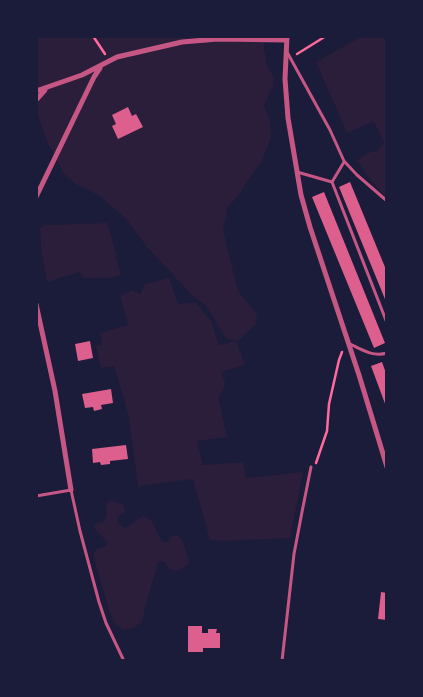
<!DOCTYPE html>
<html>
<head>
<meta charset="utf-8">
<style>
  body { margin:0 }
  #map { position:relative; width:423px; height:697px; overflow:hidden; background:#1b1b3a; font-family:"Sofia Sans Condensed",sans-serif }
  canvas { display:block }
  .frame { position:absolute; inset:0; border:38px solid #1b1b3a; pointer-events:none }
</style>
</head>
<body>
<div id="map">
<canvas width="423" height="697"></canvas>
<div class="frame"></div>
</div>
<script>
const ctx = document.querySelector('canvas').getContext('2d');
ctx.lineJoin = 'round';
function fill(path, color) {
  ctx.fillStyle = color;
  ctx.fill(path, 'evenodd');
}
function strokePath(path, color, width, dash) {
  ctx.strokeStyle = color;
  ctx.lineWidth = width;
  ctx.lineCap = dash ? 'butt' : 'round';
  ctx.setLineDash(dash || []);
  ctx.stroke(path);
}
const green = new Path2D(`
  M36 36H265L264 49 267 65 274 78 273 86 264 106 270 120 271 137 262 161 246 183 239 195 228 207 223 230 238 291 257 314 256 324 238 341 226 338 206 306 190 293 147 247 127 220 100 196 76 184 64 174 47 141 38 116 36 119Z
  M361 36H387V198C375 186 365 174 357 160L368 153 378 150 384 143 374 121 347 133 316 62 361 37Z
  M108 223 121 275 110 278H83L80 272 47 282 41 249 40 228 45 225Z
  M169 278 178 304 195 302 211 321 219 345 236 341 245 364 238 367 222 372 223 378 225 381 224 388 218 397 227 437 197 441 203 465 243 462 246 478 303 472 290 538 223 541 210 540 193 479 138 486 129 417 115 369 114 366 101 368 96 346 102 344 100 333 128 325 120 296 133 290 140 294 145 284Z
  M111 500 124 505 125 512 117 517 119 524 125 528C132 524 136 519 144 516L152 521 162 542H168L170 537 178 535 183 541 189 563 179 571 170 570 164 561 158 562 144 612 142 622 133 628 123 630 116 625 110 613 93 555 96 549 105 547 108 543 94 528 96 523 103 522 107 515 106 504Z`);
const building = new Path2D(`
  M128 107 132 116 136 114 143 127 118 139 112 126 116 124 112 115Z
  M350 182 387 272V304L339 187Z
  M324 192 385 343 374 348 312 197Z
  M90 341 93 358 78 361 75 344Z
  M382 362 387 376V409L371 366Z
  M111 389 113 403 101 405 102 409 94 411 93 407 85 408 82 394Z
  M126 445 128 459 110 461V464L101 465 100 462 93 463 92 449Z
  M381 592 387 593V620L378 619Z
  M188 626H202V633H208V629H217L216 633H220V648H203V652H188Z`);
const path = new Path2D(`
  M93 36 105 54
  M297 54 326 36
  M316 463 327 431 329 404 339 360 342 352`);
const service = new Path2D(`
  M287 52 330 130 344 161 357 175 387 201
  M297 172 332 182 387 323
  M332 182 344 162
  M350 344C362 350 373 357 387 353
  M36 496 71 490 80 531 99 602 106 623 124 661
  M282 661 294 554 302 512 311 467`);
const minor = new Path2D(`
  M287 36 285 79 288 118 301 195 310 227 359 375 387 467
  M36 91 82 75 117 57 182 42 218 39 287 40
  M36 100 45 90
  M36 197 94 77 100 68
  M36 304 55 391 71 490`);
fill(green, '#2a1e3b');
fill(building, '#dd5f8e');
strokePath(path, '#ff6b9d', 2.5);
strokePath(service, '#c65784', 3);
strokePath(minor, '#c65784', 5);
</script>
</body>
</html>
